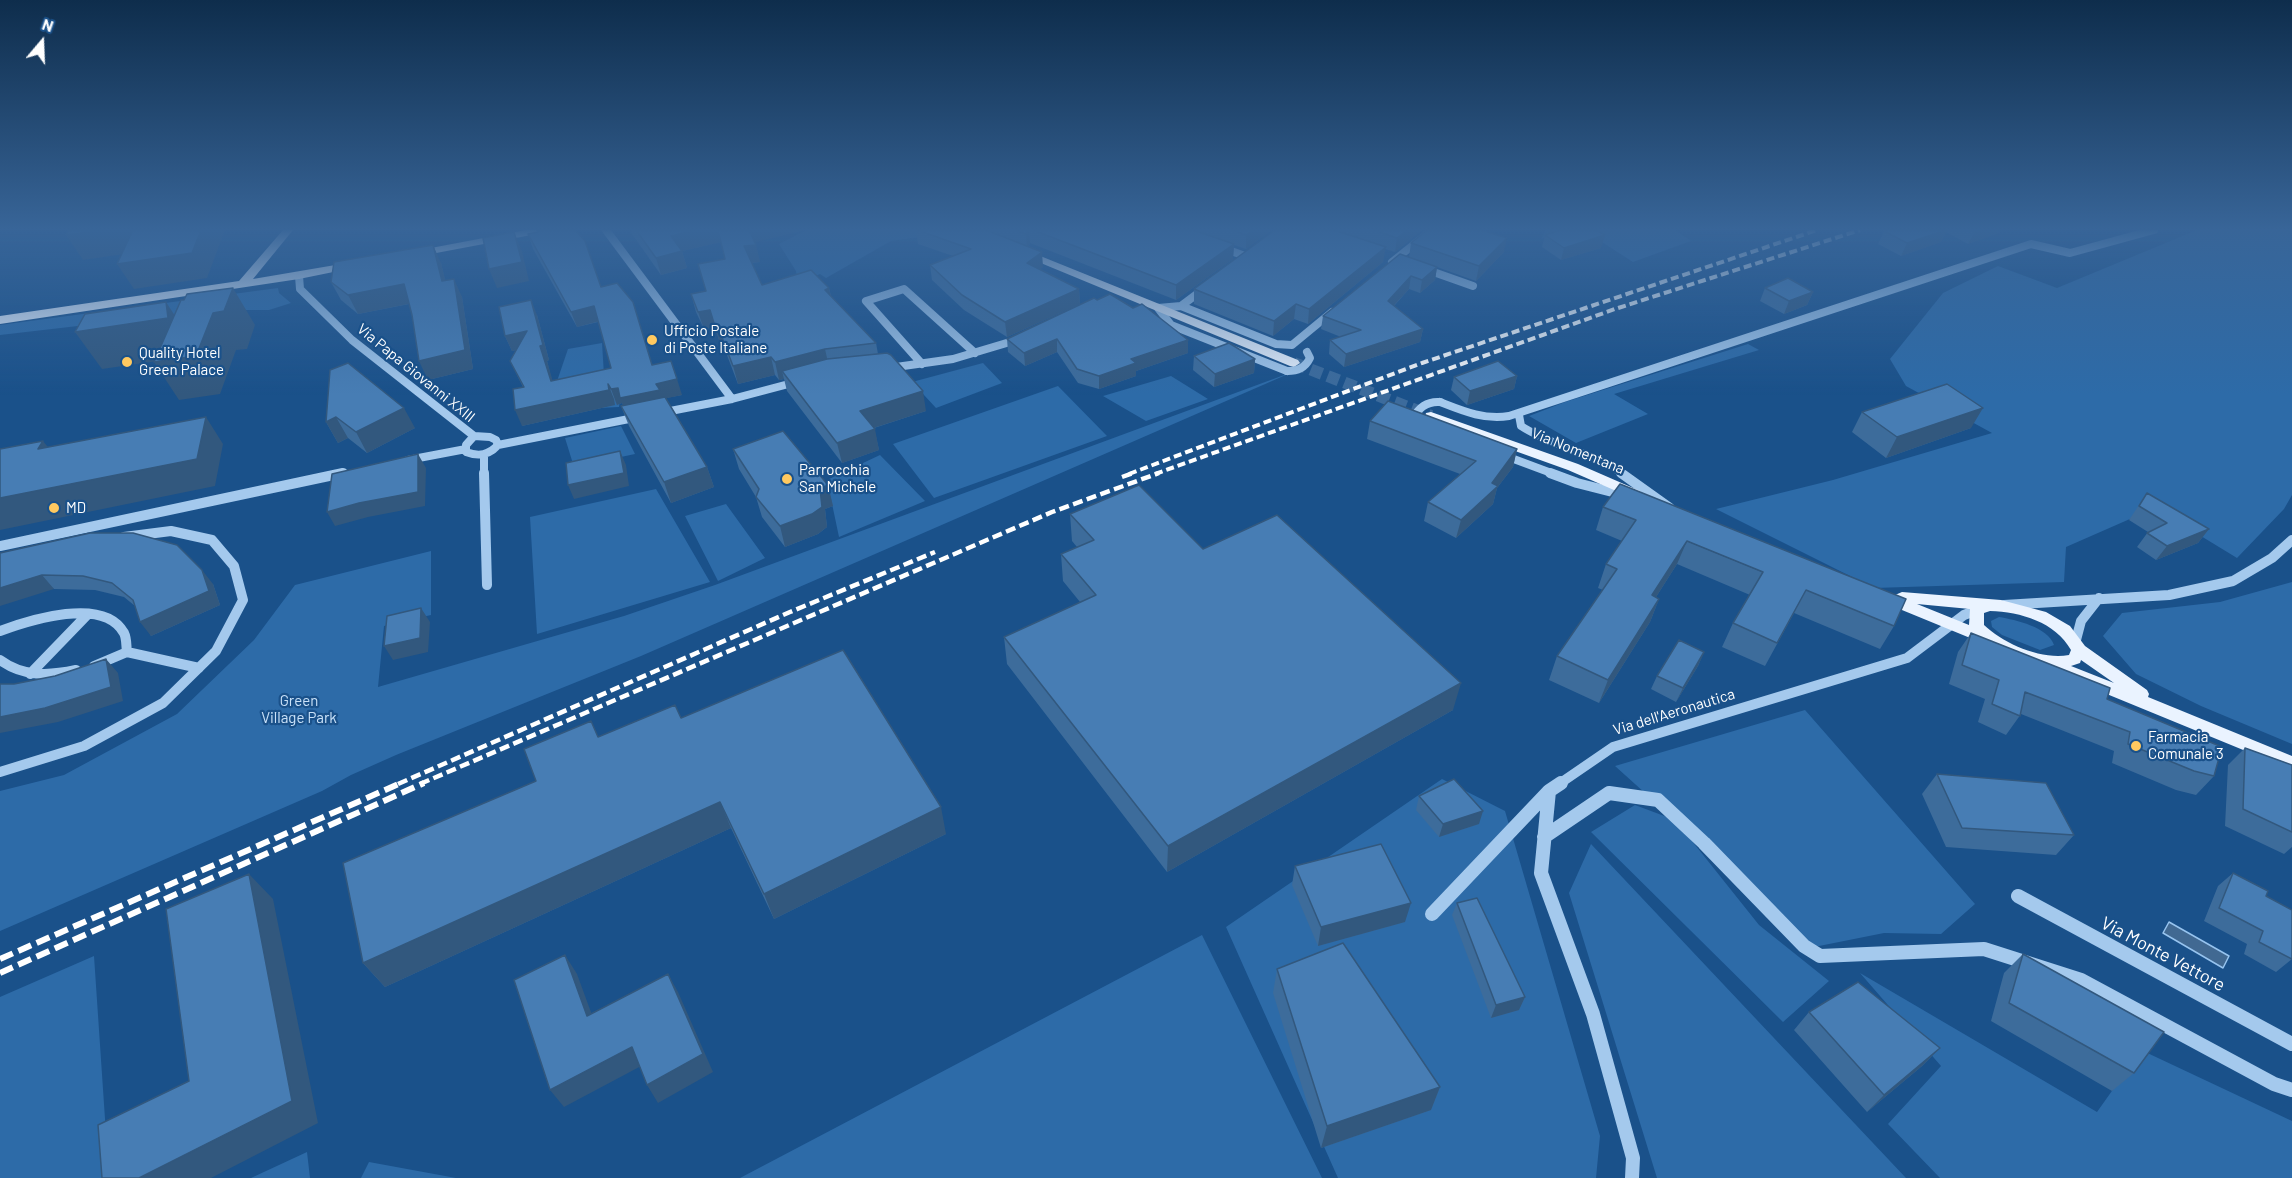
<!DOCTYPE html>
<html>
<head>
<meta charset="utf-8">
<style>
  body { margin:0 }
  #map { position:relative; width:2292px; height:1178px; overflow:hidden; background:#1a518a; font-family:Barlow,sans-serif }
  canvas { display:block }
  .north { position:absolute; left:12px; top:12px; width:60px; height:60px; -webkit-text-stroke:4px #1a518a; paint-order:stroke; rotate:19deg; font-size:16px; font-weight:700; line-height:24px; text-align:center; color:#fff }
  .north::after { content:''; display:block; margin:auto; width:21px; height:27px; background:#fff; clip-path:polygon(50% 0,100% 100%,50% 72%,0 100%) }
</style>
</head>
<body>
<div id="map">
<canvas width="2292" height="1178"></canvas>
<div class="north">N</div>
</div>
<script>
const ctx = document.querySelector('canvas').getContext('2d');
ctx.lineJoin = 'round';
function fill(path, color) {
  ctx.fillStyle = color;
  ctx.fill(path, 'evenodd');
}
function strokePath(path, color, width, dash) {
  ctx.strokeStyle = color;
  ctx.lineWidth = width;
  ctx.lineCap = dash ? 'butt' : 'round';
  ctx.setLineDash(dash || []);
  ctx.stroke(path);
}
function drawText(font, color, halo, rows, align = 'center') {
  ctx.font = font + ' Barlow,sans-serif';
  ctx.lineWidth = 4.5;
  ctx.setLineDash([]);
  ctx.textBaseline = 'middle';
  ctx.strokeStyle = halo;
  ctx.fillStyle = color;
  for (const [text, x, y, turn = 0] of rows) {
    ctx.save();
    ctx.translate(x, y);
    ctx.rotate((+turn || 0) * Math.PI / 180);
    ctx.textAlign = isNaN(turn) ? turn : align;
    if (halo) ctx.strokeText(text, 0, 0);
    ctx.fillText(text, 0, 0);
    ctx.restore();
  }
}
const green = new Path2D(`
  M806 230H918L929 236 891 241 826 278 820 274 798 284 796 271 779 244Z
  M1546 230H1675L1691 241 1633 262 1583 230 1541 239Z
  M2197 230H2292V495L2284 509 2237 558 2155 508 2066 547 2064 582 1874 588 1716 509 1833 480 1992 433 1906 386 1890 359 1943 293 1998 266 2057 288Z
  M278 288 279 293 291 303 269 310H216L0 335V325Z
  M602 343 604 375 657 364V374L622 387 619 407 598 408 554 390 568 349Z
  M1748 344 1759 350 1614 394 1648 414 1576 443 1529 416 1565 402Z
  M983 363 1002 383 936 408 912 382Z
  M1295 371 641 656 396 755 351 775 322 791 0 931V791L64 775 177 714 254 640 295 585 431 551V615L384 626 378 687 624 616 715 585Z
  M1171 376 1208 399 1146 421 1103 396Z
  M1058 386 1107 436 934 498 893 444Z
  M621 426 635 454 574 467 565 438Z
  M880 455 925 501 839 537 827 480Z
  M656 489 710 582 537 634 530 517Z
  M726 504 765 558 718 581 685 516Z
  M2292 582V744L2201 706 2136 674 2103 636 2122 613 2220 602Z
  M1999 617C2016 620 2048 627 2054 645L2040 650 2002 635 1992 627 1991 621Z
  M1805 710 1975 904 1941 934 1884 933 1814 947 1680 826 1759 925 1829 981 1783 1022 1591 832 1635 805 1675 820 1615 766Z
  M1442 779 1505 811 1600 1136 1596 1178H1338L1226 927Z
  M1591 844 1906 1178H1657L1569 893Z
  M1202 935 1322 1178H740Z
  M94 956 109 1178H0V997Z
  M1860 973 2097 1112 2141 1050 2292 1121V1178H1940L1888 1124 1941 1066Z
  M307 1152 310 1178H251Z
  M369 1162 456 1178H361Z`);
const water = new Path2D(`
  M2169 922 2229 956 2223 968 2163 933Z`);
const majorTunnel = new Path2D(`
  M1294 363 1431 416`);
const minorFar2 = new Path2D(`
  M606 230 732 399
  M1220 247 1245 256
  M1392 262 1432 230
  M1425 269 1473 286
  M299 276 300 289 352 340 474 436
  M1181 306 1205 288
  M1158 308 1181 306 1276 344 1292 345 1332 312
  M1158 308 1171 325 1287 371
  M922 364 866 301 904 289 975 353
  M889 368 953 359 1020 339
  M1440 402C1463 411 1484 420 1509 416L2031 244 2070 253 2154 230
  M660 413 732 399 800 381
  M1519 415 1521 426C1553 447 1593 452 1623 474
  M474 436 490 437 496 440 498 445C489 455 479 457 466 452V445Z
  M498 445 639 417
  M484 455V474
  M1503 455 1554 474
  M408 460 466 449
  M337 474 343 473`);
const minorFar1 = new Path2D(`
  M484 473 487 585
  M1550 473 1577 483 1628 496
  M1621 473 1670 508
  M0 546 343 473
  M2004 605 2169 595 2233 581 2272 558 2292 540
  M0 631C30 620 104 596 124 633 127 639 126 646 127 652L199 668
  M2076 640 2081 621 2099 598
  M0 660C23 677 49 676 76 670
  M94 666 127 652
  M30 674 88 614
  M0 772 84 746 163 703 216 651 243 600 234 566 212 540 171 531 124 537
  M1559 784 1613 747 1907 658 1964 615 1977 610`);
const minor = new Path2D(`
  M1561 783 1549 791 1541 873 1593 1014 1633 1158 1632 1178
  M1544 837 1609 793 1658 800 1704 843 1804 946 1820 956 1984 949 2081 980 2274 1084 2292 1090
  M2018 896 2292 1044
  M1432 914 1549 791`);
const major = new Path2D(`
  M283 230H293L253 279 353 262 359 265 353 268 299 279 0 324V316L239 281Z
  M526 230H547L542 233 415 257 410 254 415 251Z
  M1023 249 1298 360 1300 363 1294 367 1290 366 1019 254V250Z
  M1431 412 1578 464 1640 491 1642 494 1640 497H1630L1568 470 1426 419 1425 416 1426 413Z
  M1885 592 1895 595 1902 592 2001 600 2046 612 2070 626 2085 646 2147 690 2149 694 2148 697 2292 756V770L1880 601 1877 597 1880 593ZM1917 604 1970 609 1969 625ZM1990 611C2021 612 2055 622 2071 650L2069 655C2041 660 2004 644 1984 625V613ZM2081 660 2114 683 2071 666 2080 663Z`);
const railFar2 = new Path2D(`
  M1129 474 1422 363 1817 230
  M1155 474 1615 309 1860 230`);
const railFar1 = new Path2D(`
  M1122 477 1133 473
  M398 784 790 612 935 552
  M420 784 1052 512 1159 473`);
const rail = new Path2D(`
  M0 959 401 783
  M0 973 424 783`);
const minorBridge = new Path2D(`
  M1287 371C1298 371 1305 368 1310 358L1307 352
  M1416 422 1413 418C1419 407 1427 401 1440 402`);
const wall = new Path2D(`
  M631 230H805L755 242 760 262 752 263 762 285 829 288 831 296 876 343 878 354 926 411 874 428 879 450 842 463 787 391 784 379 779 380 775 375 738 384 725 350H722L715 327 704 329 696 312 691 294 706 291 725 259 721 242 682 251 687 268 661 275 632 234Z
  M916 230H1272L1246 249 1234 245 1233 259 1176 300 1030 243 1028 247 1043 267 1040 269 1079 289 1080 304 1007 337 964 310 932 280 930 265 953 256 918 244Z
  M1275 230H1422L1395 252 1385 249 1383 262 1308 324 1294 319 1273 336 1194 304V289Z
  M1887 230H2000L1999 233 1968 244 1946 232 1941 242 1901 256 1878 244 1884 231Z
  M1489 232 1504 252 1476 281 1437 267 1435 280 1420 293 1409 289 1394 306 1423 329 1420 342 1344 367 1329 354 1330 340 1341 337 1321 329 1323 316 1409 257 1411 243Z
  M528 234 601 287 653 365 682 395 666 398 707 467 714 487 671 503 629 426 621 406 623 405 622 403 617 405 614 399 615 405 522 426 523 387 510 361 516 350 512 351 505 336 537 315 549 360 547 361 552 381 611 368 598 322 577 327 533 249Z
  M1545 235 1601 248 1561 260 1542 247Z
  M441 263 445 280 462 297 473 369 428 380 409 304 358 314 341 300 331 282Z
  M1765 288 1813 292 1807 305 1784 314 1760 301Z
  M1094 298 1188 353 1136 371V376L1099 389 1078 383 1057 352 1025 366 1008 352 1007 339Z
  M1194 356 1255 359 1254 373 1214 387 1193 370Z
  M330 370 415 428 367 453 348 438 338 443 326 422Z
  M1517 376 1514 389 1467 405 1451 390 1454 377Z
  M1862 412 1971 428 1886 458 1852 432Z
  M1370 421 1517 449 1513 467 1497 488 1493 504 1456 538 1424 521 1428 502 1460 474 1367 439Z
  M733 449 828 485 833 506 825 509 827 527 818 534 785 547 762 517 756 497 739 469Z
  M2147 493 2209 529 2198 543 2156 560 2137 547 2148 532 2129 520Z
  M1603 507 1894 626 1880 649 1794 613 1765 666 1722 647 1733 623 1750 595 1677 564 1656 597 1659 599 1650 622 1599 703 1549 680 1557 656 1603 590 1598 588 1606 564 1622 541 1596 530Z
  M1070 514 1203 549 1453 710 1167 872 1007 664 1004 637 1080 602 1063 581 1061 554 1077 547 1072 541Z
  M0 553 213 584 220 605 151 636 135 606 124 597 95 590 54 589Z
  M1971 633 2107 699 2214 776 2196 795 2176 790 2112 763 2114 751 2021 714 2006 735 1978 722 1985 699 1949 684 1958 652Z
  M1704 652 1698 666 1676 702 1651 689 1657 676Z
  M681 718 946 834 774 919 731 828 385 987 363 963 536 781 599 737Z
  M2245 748 2292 765V847L2284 854 2225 826 2228 765Z
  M1937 774 2074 835 2056 855 1946 847 1922 794Z
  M1419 796 1479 824 1439 837 1416 810Z
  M1295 866 1405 922 1318 946 1292 885Z
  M2233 873 2266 896 2292 959 2276 972 2244 954 2247 944 2204 921 2218 886Z
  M1457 903 1525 997 1519 1010 1491 1018 1452 915Z
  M2023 954 2134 1073 2112 1091 1991 1021 2004 973Z
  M1277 969 1440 1087 1431 1110 1321 1148 1273 993Z
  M1809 1012 1940 1048 1922 1066 1867 1112 1794 1030Z`);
const shadedWall = new Path2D(`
  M104 230H138L151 250 83 260 66 235Z
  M201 230H225L207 278 134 289 117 264Z
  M695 230H718L721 242 682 251 687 268 661 275 656 258 671 236Z
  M749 230H805L752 243Z
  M1028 230H1029L1030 243 1027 248 1026 234Z
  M1254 230H1272L1246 249V235Z
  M1407 230H1422L1395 252 1397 238Z
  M1947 230 1941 242 1901 256 1907 243Z
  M1979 230H2000L1999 233 1968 244 1975 231Z
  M514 232 522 251 529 281 497 288 489 269Z
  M1605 235 1601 248 1561 260 1564 248Z
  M1507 238 1504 252 1476 281 1479 266Z
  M1234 244 1233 259 1176 300V285Z
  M433 245 441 263 450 300 442 281Z
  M756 245 760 262 748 263 744 246Z
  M1386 247 1383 262 1308 324 1309 309Z
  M1042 252 1043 267 1028 278 1027 263Z
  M1437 267 1435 280 1420 293 1422 280Z
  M1411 276 1409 289 1386 314 1388 301Z
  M454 279 462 297 473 369 428 380 419 361Z
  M404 284 413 303 358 314 348 295Z
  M233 288 255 325 247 349 236 350 220 394 179 400 154 362 213 313Z
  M829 288 833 306 825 290Z
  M1079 289 1080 304 1007 337 1005 322Z
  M1813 292 1807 305 1784 314 1789 301Z
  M531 300 537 315 549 360 547 361 557 396 551 381 540 346Z
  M166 302 190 339 192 356 102 369 75 332Z
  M1296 304 1294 319 1273 336 1274 321Z
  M594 306 600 321 577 327 571 312Z
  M710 310 715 327 704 329 698 312Z
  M1423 329 1420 342 1344 367 1346 354Z
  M527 331 533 346 512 351 505 336Z
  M720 332 725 350H722L717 333Z
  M1057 339V352L1025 366 1024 353Z
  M1188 340V353L1136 371V376L1099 389V376L1131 359Z
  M825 349 829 367 782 371 784 379 779 380 775 362Z
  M771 357 775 375 738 384 733 366Z
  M1255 359 1254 373 1214 387 1215 374Z
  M1517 376 1514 389 1467 405 1470 391Z
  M677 379 682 395 663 399 626 413 622 403 617 405 611 389 656 384Z
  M608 384 614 399 615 405 522 426 515 410Z
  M923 391 926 411 864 431 860 411Z
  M404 408 415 428 367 453 356 432Z
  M1983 408 1971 428 1886 458 1897 437Z
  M206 417 223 444 215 486 0 530V498Z
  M336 417 348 438 338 443 326 422Z
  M875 429 879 450 842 463 837 443Z
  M43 441 64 467 38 449Z
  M1517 449 1513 467 1497 488 1493 504 1456 538 1461 520 1492 483Z
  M620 451 626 465 629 486 574 499 568 485Z
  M418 454 426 468 425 506 368 517 335 526 327 512Z
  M707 467 714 487 671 503 664 482Z
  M828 485 833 506 825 509 827 527 818 534 785 547 780 526 820 489Z
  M2209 529 2198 543 2156 560 2167 546Z
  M1687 541 1677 564 1642 619 1652 595Z
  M202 570 213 584 220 605 151 636 140 622Z
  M42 575 54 589 0 606V588Z
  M1659 599 1650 622 1599 703 1608 680Z
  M421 608 430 622 428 652 393 660 384 646Z
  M1704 652 1698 666 1676 702 1683 688Z
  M106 659 118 673 123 701 58 722 0 733V717Z
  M1461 683 1453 710 1167 872 1168 846Z
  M720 802 731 828 385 987 363 963Z
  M941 807 946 834 774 919 764 894Z
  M1483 811 1479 824 1439 837 1443 824Z
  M249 874 273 899 318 1123 211 1178H139L292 1101Z
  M1411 903 1405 922 1318 946 1321 927Z
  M565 955 577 974 599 1034 587 1016Z
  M668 974 678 992 713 1072 658 1103 647 1085Z
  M1525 997 1519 1010 1491 1018 1496 1005Z
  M632 1047 643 1065 564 1107 550 1090Z
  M1940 1048 1922 1066 1867 1112 1884 1095Z
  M1440 1087 1431 1110 1321 1148 1327 1126Z`);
const building = new Path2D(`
  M69 230H104L66 235Z
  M133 230H201L192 253 117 264Z
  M537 230H575L585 241 601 287 617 283 633 302 652 365 671 361 677 379 656 384 660 390 620 398 618 388 611 389 608 384 609 390 515 410 513 389 524 387 510 361 527 331 505 336 499 307 531 300 543 345 540 346 551 381 611 368 594 306 571 312 528 234 538 232Z
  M636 230H695L671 236 682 251 656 258Z
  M718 230H749L756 245 744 246 762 285 811 270 829 288 825 290 876 343 825 349 775 362 771 357 733 366 720 332 717 333 710 310 698 312 691 294 706 291 698 264 725 259Z
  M917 230H986L1042 252 1027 263 1079 289 1005 322 962 295 930 265 971 249Z
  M1016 230H1028L1026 234Z
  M1033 230H1193L1234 244 1176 285Z
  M1232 230H1254L1246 235Z
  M1275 230H1334L1386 247 1309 309 1296 304 1274 321 1194 289Z
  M1374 230H1407L1397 238Z
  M1427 230H1481L1507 238 1479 266 1411 243Z
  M1561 230H1596L1605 235 1564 248 1545 235Z
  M1887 230H1946L1907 243 1884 231Z
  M514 232 522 262 489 269 483 238Z
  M433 245 442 281 454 279 465 350 419 361 412 315 404 284 348 295 331 282 334 262Z
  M1400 254 1437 267 1422 280 1411 276 1388 301 1423 329 1346 354 1330 340 1361 330 1323 316Z
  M1788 278 1813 292 1789 301 1765 288Z
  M233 288 224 311 213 313 196 356 154 362 181 300H184L187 294Z
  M1110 294 1133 308 1142 304 1188 340 1131 359 1136 363 1099 376 1077 369 1057 339 1024 353 1007 339 1094 298 1097 300Z
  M166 302 168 318 75 332 85 314Z
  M1229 343 1255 359 1215 374 1194 356Z
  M887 353 891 355 923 391 860 411 875 429 837 443 782 371 827 359Z
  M1498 361 1517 376 1470 391 1454 377Z
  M348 363 404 408 356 432 336 417 326 422 330 370Z
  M1947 384 1983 408 1897 437 1862 412Z
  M665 397 707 467 664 482 621 406Z
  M1388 401 1517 449 1492 483 1498 486 1461 520 1428 502 1476 461 1370 421Z
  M206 417 197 459 0 498V449L43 441 38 449Z
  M783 431 828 485 820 489 822 507 812 514 780 526 756 497 759 489 733 449Z
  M620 451 624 473 568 485 566 463Z
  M418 454V492L359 503 327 512 332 474Z
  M1620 484 1906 599 1894 626 1806 590 1777 643 1733 623 1763 572 1687 541 1652 595 1659 599 1608 680 1557 656 1617 569 1606 564 1636 520 1603 507Z
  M1139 485 1203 549 1277 515 1461 683 1168 846 1004 637 1096 595 1061 554 1094 540 1070 514Z
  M2147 493 2209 529 2167 546 2147 533 2167 523 2139 506Z
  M90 533H133L177 545 202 570 209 591 140 622 133 600 112 583 83 576 42 575 0 588V553Z
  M421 608 420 638 384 646 387 616Z
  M1971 633 2110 688 2107 699 2222 747 2214 776 2194 771 2128 744 2130 732 2025 692 2020 716 1992 704 1999 680 1962 665Z
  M1679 640 1704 652 1683 688 1657 676Z
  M843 650 941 807 764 894 720 802 363 963 343 863 536 781 524 749 591 721 598 737 675 705 681 718Z
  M106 659 111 687 45 708 0 717V684H14L55 676Z
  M2245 748 2292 765V832L2243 809Z
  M1937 774 2046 783 2074 835 1962 828Z
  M1454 779 1483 811 1443 824 1419 796Z
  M1381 844 1411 903 1321 927 1295 866Z
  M2233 873 2268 891 2266 896 2292 910V959L2259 942 2263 931 2219 908Z
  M249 874 292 1101 139 1178H102L98 1125 189 1081 166 909Z
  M1477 898 1525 997 1496 1005 1457 903Z
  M1343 943 1440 1087 1327 1126 1277 969Z
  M2023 954 2164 1032 2134 1073 2009 1003Z
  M565 955 587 1016 668 974 703 1054 647 1085 632 1047 550 1090 514 980Z
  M1858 982 1940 1048 1884 1095 1809 1012Z`);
const markers = [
  [652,340,6,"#ffc960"],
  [127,362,6,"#ffc960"],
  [787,479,6,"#ffc960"],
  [54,508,6,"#ffc960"],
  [2136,746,6,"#ffc960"]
];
const poiNames = [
  ["Ufficio Postale",664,331],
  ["di Poste Italiane",664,348],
  ["Quality Hotel",139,353],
  ["Green Palace",139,370],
  ["Parrocchia",799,470],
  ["San Michele",799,487],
  ["MD",66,508],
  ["Farmacia",2148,737],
  ["Comunale 3",2148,754]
];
const streetNames = [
  ["Via Papa Giovanni XXIII",416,373,39],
  ["Via Nomentana",1578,451,22],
  ["Via dell'Aeronautica",1674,712,-17]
];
const parkNames = [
  ["Green",299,701],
  ["Village Park",299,718]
];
const nearStreetnames = [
  ["Via Monte Vettore",2163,954,28]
];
fill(green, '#2d6ba8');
fill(water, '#416992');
strokePath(water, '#97c4ef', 1.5);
strokePath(majorTunnel, '#3c6b9c', 12, [12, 6]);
strokePath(minorFar2, '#a4c9ed', 8);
strokePath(minorFar1, '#a4c9ed', 10);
strokePath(minor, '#a4c9ed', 14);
fill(major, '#eaf3ff');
strokePath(railFar2, '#fff', 4, [8, 4]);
strokePath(railFar1, '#fff', 4.5, [10, 4.5]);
strokePath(rail, '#fff', 6, [14, 6]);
strokePath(minorBridge, '#a4c9ed', 8);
fill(wall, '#3d6c9b');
fill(shadedWall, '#32587e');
fill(building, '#477db4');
strokePath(building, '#32587e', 1.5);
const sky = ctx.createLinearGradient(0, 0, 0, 395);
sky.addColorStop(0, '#0e2d4c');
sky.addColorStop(0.58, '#386598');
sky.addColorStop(1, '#38659800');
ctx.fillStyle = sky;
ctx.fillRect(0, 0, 2292, 395);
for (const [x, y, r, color] of markers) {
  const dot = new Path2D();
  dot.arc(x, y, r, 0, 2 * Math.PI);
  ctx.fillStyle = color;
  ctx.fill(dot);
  strokePath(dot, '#1a518a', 2);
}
drawText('15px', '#fff', '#1a518a', poiNames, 'left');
drawText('15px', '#fff', '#1a518a', streetNames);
drawText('15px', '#cae2f9', '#1a518a', parkNames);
drawText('18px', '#fff', '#1a518a', nearStreetnames);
</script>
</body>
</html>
